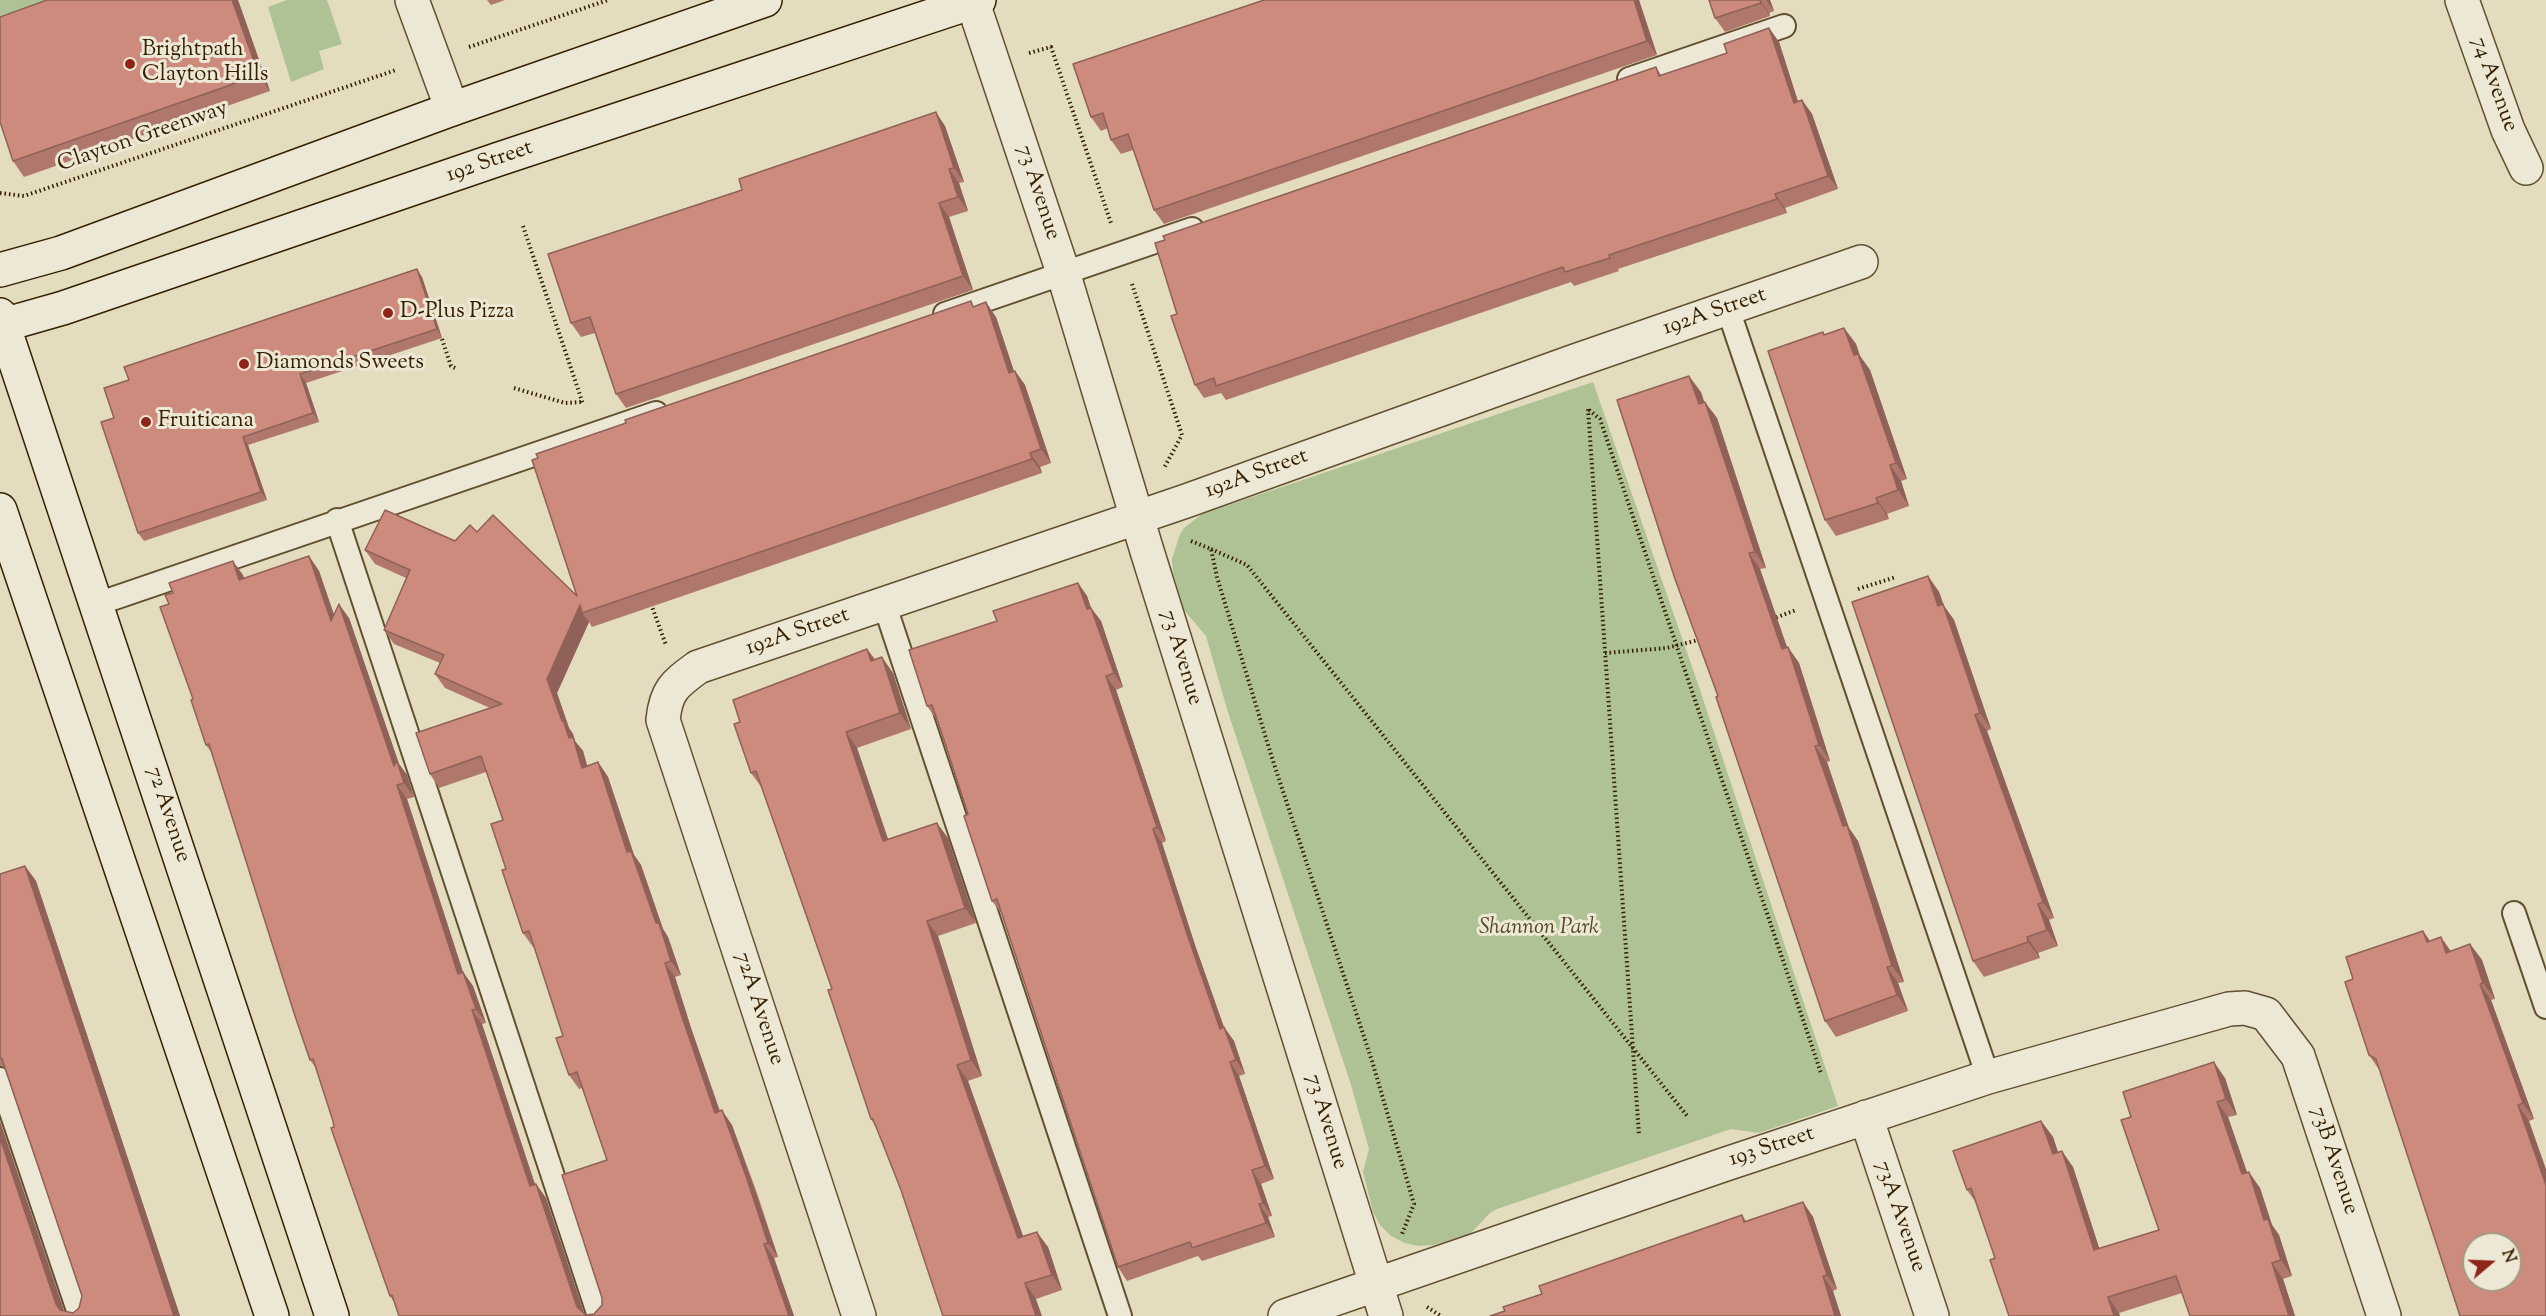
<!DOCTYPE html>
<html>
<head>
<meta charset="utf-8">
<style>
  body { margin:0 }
  #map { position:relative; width:2546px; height:1316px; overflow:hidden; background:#e4dcbe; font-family:"Sorts Mill Goudy",serif }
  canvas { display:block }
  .north { position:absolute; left:2462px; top:1232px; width:60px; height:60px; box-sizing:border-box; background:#ede8d5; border:2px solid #a49880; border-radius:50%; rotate:71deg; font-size:16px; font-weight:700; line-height:24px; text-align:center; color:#362000 }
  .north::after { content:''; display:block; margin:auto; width:21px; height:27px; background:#8f2418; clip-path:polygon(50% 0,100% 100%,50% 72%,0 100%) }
</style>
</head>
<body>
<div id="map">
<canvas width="2546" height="1316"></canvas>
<div class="north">N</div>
</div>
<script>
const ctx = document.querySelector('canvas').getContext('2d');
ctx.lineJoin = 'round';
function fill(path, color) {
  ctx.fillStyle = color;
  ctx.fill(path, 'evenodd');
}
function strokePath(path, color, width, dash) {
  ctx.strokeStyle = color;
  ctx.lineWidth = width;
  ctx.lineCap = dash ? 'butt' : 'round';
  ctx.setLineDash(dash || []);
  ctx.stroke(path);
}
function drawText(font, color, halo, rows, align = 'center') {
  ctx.font = font + ' "Sorts Mill Goudy",serif';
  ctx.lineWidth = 6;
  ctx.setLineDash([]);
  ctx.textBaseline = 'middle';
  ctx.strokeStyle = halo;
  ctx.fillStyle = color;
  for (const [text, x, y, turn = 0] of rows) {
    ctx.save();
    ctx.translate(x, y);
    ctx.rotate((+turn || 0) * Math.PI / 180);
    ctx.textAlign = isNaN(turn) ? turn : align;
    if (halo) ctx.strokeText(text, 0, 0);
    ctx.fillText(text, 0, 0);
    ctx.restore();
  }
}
const green = new Path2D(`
  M0 0H85L0 28Z
  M287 0H327L342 44 319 51 324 69 291 82 268 7Z
  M1593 382 1698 684 1838 1106 1759 1133 1731 1129 1497 1209 1490 1213 1470 1234 1434 1245 1419 1246 1405 1243 1391 1236 1380 1225 1373 1212 1363 1172 1369 1149 1351 1085 1227 709 1206 636 1184 610 1173 573 1172 559 1180 534 1184 528 1202 514Z`);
const path = new Path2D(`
  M469 47 608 0
  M1029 53 1051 47 1111 223
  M0 193 24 196 396 70
  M523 226 583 404
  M1132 284 1182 435 1164 468
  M442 339 451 366 455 368
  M514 388 565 403 581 402
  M1588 409 1639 1135
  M1589 410 1600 419 1821 1073
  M1191 541 1211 549 1217 577 1272 758 1372 1061 1414 1204 1402 1234
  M1211 549 1247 565 1688 1117
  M1858 589 1896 577
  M651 604 666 645
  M1772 619 1796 610
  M1605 653 1667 648 1702 639
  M1427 1307 1441 1316`);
const service = new Path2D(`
  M1629 79 1784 26
  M1728 309 1988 1077
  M945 314 1192 229
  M337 520 599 1316
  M884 603 1120 1316
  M97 604 656 413
  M2514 913 2546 1007
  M0 1079 80 1316`);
const minor = new Path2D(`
  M412 0 452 109
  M972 0 1063 272 1147 551 1386 1316
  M2462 0 2508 130 2526 168
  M1866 1117 1932 1316
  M859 1316 663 720C666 690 675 684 698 667L1186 501 1575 361 1861 262
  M1285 1316 1726 1164 1988 1077 2229 1009 2245 1008 2266 1014 2298 1056 2384 1316`);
const secondary = new Path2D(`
  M0 270 61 253 452 109 765 0
  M0 315 332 1316
  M0 326 63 308 499 159 979 0
  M0 510 272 1316`);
const wall = new Path2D(`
  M238 0 270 91 24 177 13 161Z
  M487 0H505L491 5Z
  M1264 0H1639L1657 55 1164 224 1154 210 1133 150 1121 154 1111 140 1108 128 1101 131 1091 117Z
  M1709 0H1770L1774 11 1769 13 1770 16 1725 32 1715 18Z
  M1769 28 1779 42 1798 102 1802 100 1812 114 1838 189 1785 208 1787 213 1618 269 1619 271 1574 286 1571 282 1226 400 1221 393 1204 398 1195 385 1177 314 1656 67 1661 75 1727 53Z
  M945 126 964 182 959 183 968 211 949 217 973 290 626 408 616 394 595 333 581 337 571 323Z
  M422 277 442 338 306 383 319 422 248 445 267 500 144 541 138 533 129 380Z
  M975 306 996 317 1014 371H1015L1025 385 1051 463 1040 467 1042 473 592 627 589 622 557 693 569 728 573 734 575 741 583 751 587 766 598 762 608 777 634 855 641 865 663 929 668 937 681 975 675 977 691 1028 720 1111 732 1125 757 1193 778 1257 774 1258 794 1316H399L394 1302 390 1296 334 1127 333 1121 316 1068 310 1060 212 753 206 745 193 699 243 575 244 579 309 556 319 571 334 615 349 618 399 764 407 775 414 797 407 799 463 972 473 986 486 1023 482 1024 535 1184H536L546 1198 584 1313 586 1315 594 1314 602 1305 607 1160 582 1088 579 1089 569 1075 563 1036 534 947H533L523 933 506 869 503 820 486 772 439 788 430 774 490 708 445 688 435 674 440 663 394 644 384 630 406 578 375 564 365 550 455 541 477 532 577 596Z
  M1844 328 1856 344 1860 356 1870 370 1907 479 1901 481 1909 506 1887 514 1889 519 1836 536 1825 520V334Z
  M1701 392 1704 402 1717 418 1766 568 1760 569 1787 647 1799 663 1830 761 1827 762 1849 828 1858 841 1904 982 1898 983 1908 1011 1836 1037 1825 1021Z
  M1928 576 1939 592 1944 606 1954 620 1991 729 1987 731 2054 918 2049 920 2058 946 2038 953 2040 958 1984 977 1973 961Z
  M1078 583 1087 596 1091 608 1101 621 1123 687 1116 690 1166 841 1162 843 1195 945 1224 1027 1234 1041 1245 1074 1239 1076 1274 1179 1261 1184 1272 1216 1268 1217 1275 1237 1202 1261 1198 1256 1127 1281 1118 1267 1002 914 992 901 968 814 944 740 937 720 927 706 997 621Z
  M867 649 875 659 893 673 911 729 857 748 888 839 948 838 976 923 938 936 982 1076 968 1081 1023 1236 1048 1247 1062 1290 1036 1299 901 1190 877 1129 871 1119 832 989 762 788 751 773 740 722Z
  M25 866 36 881 180 1316H0L64 1311 73 1313 79 1308 82 1296 4 1067 3 1066H0V874Z
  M2423 931 2430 941 2451 951 2470 944 2482 960 2495 999 2491 1000 2534 1119 2529 1121 2380 1071 2369 1055Z
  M2225 1078 2237 1115 2228 1117 2247 1172 2260 1188 2272 1225 2279 1235 2292 1276 2283 1279 2295 1316H2190L2182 1293 2119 1313 2120 1316H2009L1995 1258 1977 1204 1967 1190 2041 1121 2053 1137 2058 1152 2073 1167 2099 1248 2159 1230 2131 1117Z
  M1803 1202 1813 1217 1837 1289 1833 1291 1841 1316H1490L1742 1215 1746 1221Z`);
const shadedWall = new Path2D(`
  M232 0H238L270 91 259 75Z
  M1634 0H1639L1657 55 1647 41Z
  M1760 0 1769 13 1770 16 1761 3Z
  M1766 0H1770L1774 11Z
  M1769 28 1779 42 1803 117 1794 103Z
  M1802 100 1812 114 1838 189 1828 176Z
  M936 112 945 126 964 182 954 168Z
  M949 169 959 183 968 211 958 197Z
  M1775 194 1785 208 1787 213 1777 199Z
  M939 203 949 217 973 290 963 276Z
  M417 269 422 277 442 338 437 329Z
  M986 302 996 317 1019 387 1009 373Z
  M1844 328 1856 344 1860 356 1870 370 1907 479 1896 463 1854 355Z
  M1015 371 1025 385 1051 463 1041 449Z
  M300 374 306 383 319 422 313 413Z
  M1689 376 1701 392 1710 420 1699 404Z
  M1705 402 1717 418 1766 568 1755 552Z
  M243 437 248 445 267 500 261 492Z
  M1030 453 1040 467 1042 473 1032 459Z
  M1890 465 1901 481 1909 506 1898 490Z
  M1876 498 1887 514 1889 519 1878 503Z
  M1749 553 1760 569 1793 665 1782 649Z
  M309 556 319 571 341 635 331 621Z
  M233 561 243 575 249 595 239 580Z
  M1928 576 1939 592 1944 606 1954 620 1991 729 1980 713 1938 606Z
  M1078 583 1087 596 1096 623 1087 609Z
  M339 604 349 618 399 764 407 775 414 797 404 783 394 766Z
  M580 605 582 613 589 622 557 693 569 728 573 734 575 741 583 751 592 782 582 768 562 721 547 679Z
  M1091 608 1101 621 1123 687 1114 673Z
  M1788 647 1799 663 1830 761 1819 745Z
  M867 649 878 665 871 661Z
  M882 657 893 673 911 729 900 713Z
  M1106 676 1116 690 1166 841 1157 827Z
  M1975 715 1987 731 2054 918 2043 902Z
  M846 732 857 748 894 857 883 841Z
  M1815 746 1827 762 1849 828 1858 841 1904 982 1892 966Z
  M598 762 608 777 634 855 641 865 663 929 668 937 681 975 671 961 627 852Z
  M397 785 407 799 468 988 458 974Z
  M937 823 948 838 976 923 965 908Z
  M1153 829 1162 843 1195 945 1229 1042 1220 1029 1186 931Z
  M25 866 36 881 180 1316H174Z
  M2038 904 2049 920 2058 946 2047 930Z
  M927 921 938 936 982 1076 971 1060Z
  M2423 931 2434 947 2427 942Z
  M2027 937 2038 953 2040 958 2028 942Z
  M2441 937 2452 953H2446Z
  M2470 944 2482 960 2495 999 2483 983Z
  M665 963 675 977 691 1028 725 1127 715 1113 681 1014Z
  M1887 967 1898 983 1908 1011 1897 995Z
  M463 972 473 986 486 1023 476 1009Z
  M2480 984 2491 1000 2534 1119 2523 1103Z
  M472 1010 482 1024 540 1200 530 1186Z
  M1224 1027 1234 1041 1245 1074 1236 1060Z
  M1230 1062 1239 1076 1274 1179 1265 1166Z
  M2214 1062 2225 1078 2237 1115 2226 1099Z
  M957 1065 968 1081 1029 1253 1018 1238Z
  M2217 1102 2228 1117 2253 1190 2242 1174Z
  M2518 1105 2529 1121 2546 1169V1185Z
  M722 1110 732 1125 778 1257 768 1243Z
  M0 1121 66 1316H64L56 1304 0 1138Z
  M2041 1121 2053 1137 2064 1170 2053 1154Z
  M2062 1151 2073 1167 2105 1266 2094 1250Z
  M1252 1170 1261 1184 1272 1216 1263 1203Z
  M2249 1172 2260 1188 2272 1225 2279 1235 2292 1276 2281 1260 2264 1220Z
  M536 1184 546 1198 585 1316 577 1307Z
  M1803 1202 1813 1217 1837 1289 1827 1275Z
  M1259 1204 1268 1217 1275 1237 1266 1223Z
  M1037 1232 1048 1247 1062 1290 1052 1275Z
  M764 1244 774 1258 794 1316H789Z
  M2272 1263 2283 1279 2295 1316H2289Z
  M1823 1276 1833 1291 1841 1316H1835Z
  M1025 1283 1036 1299 1042 1316H1036Z
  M2108 1297 2119 1313 2120 1316H2114Z`);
const building = new Path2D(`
  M47 0H232L259 75 13 161 0 122V17Z
  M1264 0H1634L1647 41 1154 210 1128 134 1111 140 1103 113 1091 117 1073 64Z
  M1709 0H1760L1761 3 1715 18Z
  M1769 28 1794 103 1802 100 1828 176 1775 194 1777 199 1609 255 1610 258 1565 272 1563 267 1216 386 1214 378 1195 385 1171 316 1177 314 1155 243 1165 240 1163 236 1656 67 1659 76 1727 53 1724 44Z
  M936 112 954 168 949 169 958 197 939 203 963 276 616 394 590 317 571 323 548 254 742 190 739 179Z
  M417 269 437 329 300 374 313 413 243 437 261 492 138 533 101 422 114 418 104 388 129 380 124 367Z
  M971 301 973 307 986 302 1009 373 1015 371 1041 449 1030 453 1032 459 582 613 580 605 547 679 562 721 563 720 569 738 573 737 582 768 598 762 627 852 631 851 656 923H659L671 961 665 963 681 1014 715 1113 722 1110 747 1179 768 1243 764 1244 789 1316H399L392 1295 390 1296 331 1128 334 1127 333 1121 313 1059 310 1060 295 1016 209 744 206 745 191 700 193 699 160 607 169 604 165 595 173 593 169 583 233 561 239 580 309 556 331 621 339 604 394 766 397 761 404 783 397 785 458 974 463 972 476 1009 472 1010 530 1186 536 1184 577 1307 586 1315 594 1314 602 1305V1298L562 1175 607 1160 577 1072 569 1075 556 1038 563 1036 529 931 523 933 502 870 506 869 491 824 503 820 481 756 430 774 416 733 502 704 435 674 444 655 384 630 410 570 365 550 385 510 455 541 470 525 477 532 493 515 577 596 532 460 538 458 536 454 626 423 625 420Z
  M1844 328 1854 355 1858 354 1896 463 1890 465 1898 490 1876 498 1878 503 1825 520 1768 351 1823 332 1824 335Z
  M1689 376 1699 404 1705 402 1755 552 1749 553 1782 649 1788 647 1819 745 1815 746 1843 826 1847 825 1892 966 1887 967 1897 995 1825 1021 1716 697 1718 696 1675 579 1617 400Z
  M1928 576 1938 606 1943 604 1980 713 1975 715 2043 902 2038 904 2047 930 2027 937 2028 942 1973 961 1852 602Z
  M1078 583 1087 609 1091 608 1114 673 1106 676 1157 827 1153 829 1186 931 1220 1029 1224 1027 1236 1060 1230 1062 1265 1166 1252 1170 1263 1203 1259 1204 1266 1223 1192 1248 1190 1242 1118 1267 997 899 992 901 964 816 968 814 944 740 932 705 927 706 909 650 997 621 993 611Z
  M867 649 871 661 882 657 900 713 846 732 883 841 937 823 965 908 927 921 971 1060 957 1065 1018 1238 1037 1232 1052 1275 1025 1283 1036 1316H943L901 1190 873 1119H871L828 990 832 989 756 771 751 773 734 724 740 722 733 700Z
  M25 866 174 1316H0V1138L56 1304 60 1310 73 1313 79 1308 82 1296 2 1059 0 1057V874Z
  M2423 931 2427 942 2441 937 2446 953 2470 944 2483 983 2480 984 2523 1103 2518 1105 2546 1185V1316H2460L2376 1059 2369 1055 2345 982 2353 979 2346 957ZM2474 1244H2510V1280H2474Z
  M2214 1062 2226 1099 2217 1102 2242 1174 2249 1172 2264 1220 2268 1219 2281 1260 2272 1263 2289 1316H2190L2176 1276 2108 1297 2114 1316H2009L1990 1260 1995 1258 1971 1188 1967 1190 1953 1151 2041 1121 2053 1154 2062 1151 2094 1250 2159 1230 2121 1120 2131 1117 2123 1092Z
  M1803 1202 1827 1275 1823 1276 1835 1316H1490L1505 1311 1503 1307 1542 1294 1539 1286 1742 1215 1744 1222Z`);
const markers = [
  [130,64,6,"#8f2418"],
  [388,313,6,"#8f2418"],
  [244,364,6,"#8f2418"],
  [146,422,6,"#8f2418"]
];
const poiNames = [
  ["Brightpath",142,51],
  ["Clayton Hills",142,76],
  ["D-Plus Pizza",400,313],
  ["Diamonds Sweets",256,364],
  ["Fruiticana",158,422]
];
const streetNames = [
  ["74 Avenue",2493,85,70],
  ["Clayton Greenway",143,138,-19],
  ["192 Street",490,163,-19],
  ["73 Avenue",1037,193,72],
  ["192A Street",1715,313,-19],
  ["192A Street",1257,475,-20],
  ["192A Street",798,633,-19],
  ["73 Avenue",1180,658,73],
  ["72 Avenue",167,815,72],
  ["72A Avenue",758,1009,72],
  ["73 Avenue",1325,1122,73],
  ["193 Street",1772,1148,-18],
  ["73B Avenue",2333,1161,72],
  ["73A Avenue",1899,1217,71]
];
const parkNames = [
  ["Shannon Park",1539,929]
];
fill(green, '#afc295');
strokePath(service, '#624f30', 26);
strokePath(minor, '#624f30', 36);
strokePath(secondary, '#362000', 36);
strokePath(path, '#362000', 4, [1.5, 3]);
strokePath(service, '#ede8d5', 22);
strokePath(minor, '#ede8d5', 33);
strokePath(secondary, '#ede8d5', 33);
fill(wall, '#b0786c');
fill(shadedWall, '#906158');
fill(building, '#cd8b7d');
strokePath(building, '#906158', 1.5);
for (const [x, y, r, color] of markers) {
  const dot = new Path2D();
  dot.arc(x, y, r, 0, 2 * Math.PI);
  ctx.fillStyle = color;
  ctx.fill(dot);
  strokePath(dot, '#ede8d5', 2);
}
drawText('22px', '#362000', '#ede8d5', poiNames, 'left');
drawText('22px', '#362000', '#ede8d5', streetNames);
drawText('italic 22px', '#544825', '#ede8d5', parkNames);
</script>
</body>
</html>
